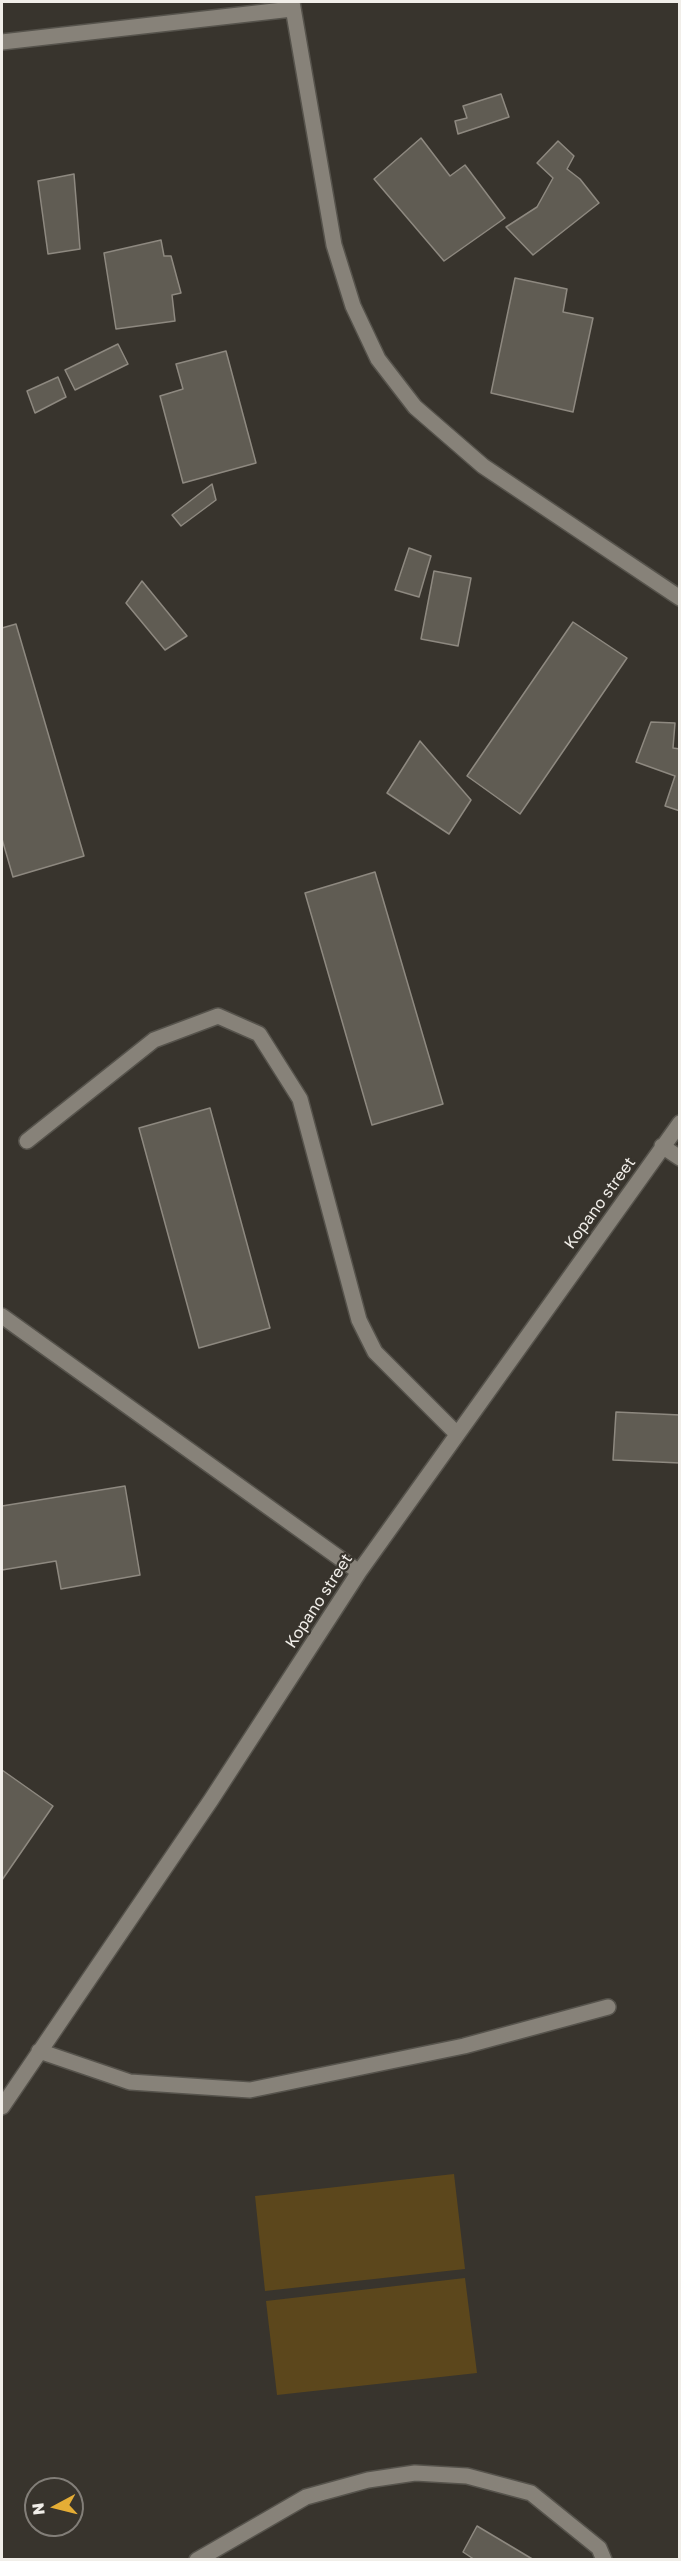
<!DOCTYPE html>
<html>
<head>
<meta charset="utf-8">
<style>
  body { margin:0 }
  #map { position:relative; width:681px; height:2561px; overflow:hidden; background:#38342d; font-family:"Golos Text",sans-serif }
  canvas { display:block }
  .frame { position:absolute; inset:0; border:3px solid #f1eee9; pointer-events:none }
  .north { position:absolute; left:24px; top:2477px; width:60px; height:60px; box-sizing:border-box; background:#38342d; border:2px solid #827e78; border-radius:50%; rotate:263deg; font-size:16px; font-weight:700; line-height:24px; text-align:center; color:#f1eee9 }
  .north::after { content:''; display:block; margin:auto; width:21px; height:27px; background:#e5ad35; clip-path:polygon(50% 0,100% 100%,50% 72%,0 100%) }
</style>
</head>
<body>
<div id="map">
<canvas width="681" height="2561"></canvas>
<div class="frame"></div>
<div class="north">N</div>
</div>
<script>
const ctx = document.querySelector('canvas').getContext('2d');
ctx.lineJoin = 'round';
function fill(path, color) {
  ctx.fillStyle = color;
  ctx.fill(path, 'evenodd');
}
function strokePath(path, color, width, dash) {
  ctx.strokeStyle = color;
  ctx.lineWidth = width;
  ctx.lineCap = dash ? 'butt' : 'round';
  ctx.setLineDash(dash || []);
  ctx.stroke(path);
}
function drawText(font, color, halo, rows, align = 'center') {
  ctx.font = font + ' "Golos Text",sans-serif';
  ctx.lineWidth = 4.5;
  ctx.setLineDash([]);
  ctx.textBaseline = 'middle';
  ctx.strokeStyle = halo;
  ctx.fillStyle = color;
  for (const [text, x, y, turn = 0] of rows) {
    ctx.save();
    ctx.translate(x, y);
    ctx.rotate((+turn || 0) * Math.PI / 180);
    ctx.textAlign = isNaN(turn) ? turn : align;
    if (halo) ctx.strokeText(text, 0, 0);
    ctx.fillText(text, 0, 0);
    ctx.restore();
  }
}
const green = new Path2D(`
  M454 2174 465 2269 265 2291 255 2196Z
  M465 2278 477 2373 277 2395 266 2301Z`);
const building = new Path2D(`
  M501 94 509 117 458 134 455 121 467 118 463 106Z
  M421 138 450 176 465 165 505 218 444 261 374 179Z
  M558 141 574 156 567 169 580 179 599 203 533 255 506 227 537 207 553 178 537 163Z
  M74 174 80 249 48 254 38 181Z
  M161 240 164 256H171L181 293 172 295 175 321 116 329 104 253Z
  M515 278 567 289 563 312 593 318 573 412 491 393Z
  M118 344 128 364 75 390 65 370Z
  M226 351 256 463 183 483 160 396 183 389 176 364Z
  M58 377 66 397 35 413 27 391Z
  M212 484 216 500 181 526 172 515Z
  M409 548 431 556 419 597 395 590Z
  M434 571 471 578 458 646 421 639Z
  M142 581 187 636 165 650 126 603Z
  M573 622 627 658 520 814 467 776Z
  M16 624 84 856 13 877 2 839V628Z
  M651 722 675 723 673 748 680 749V811L665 806 675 776 636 762Z
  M420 741 471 800 449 834 387 793Z
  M375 872 443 1104 372 1125 305 893Z
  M210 1108 270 1328 199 1348 139 1128Z
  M616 1412 680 1415V1463L613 1460Z
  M125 1486 140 1575 61 1589 56 1561 2 1570V1506Z
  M2 1770 53 1806 2 1880Z
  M477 2526 534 2560H475L463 2552Z`);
const minor = new Path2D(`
  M292 2 334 245 353 306 378 359 415 407 483 466 680 598
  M2 42 292 9
  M27 1141 154 1040 218 1016 259 1034 300 1099 359 1320 375 1352 457 1434
  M662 1146 680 1158
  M2 1316 359 1572
  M39 2051 130 2082 250 2090 464 2046 608 2007
  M2 2107 211 1800 359 1572 680 1123
  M197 2560 306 2497 368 2480 415 2473 467 2476 531 2493 599 2548 604 2560`);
const streetNames = [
  ["Kopano street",600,1203,-54],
  ["Kopano street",319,1601,-57]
];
fill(green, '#5c471c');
fill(building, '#605c53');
strokePath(building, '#8e8980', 1.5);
strokePath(minor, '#56534c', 18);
strokePath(minor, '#878279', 15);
drawText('16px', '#f1eee9', '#38342d', streetNames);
</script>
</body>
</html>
